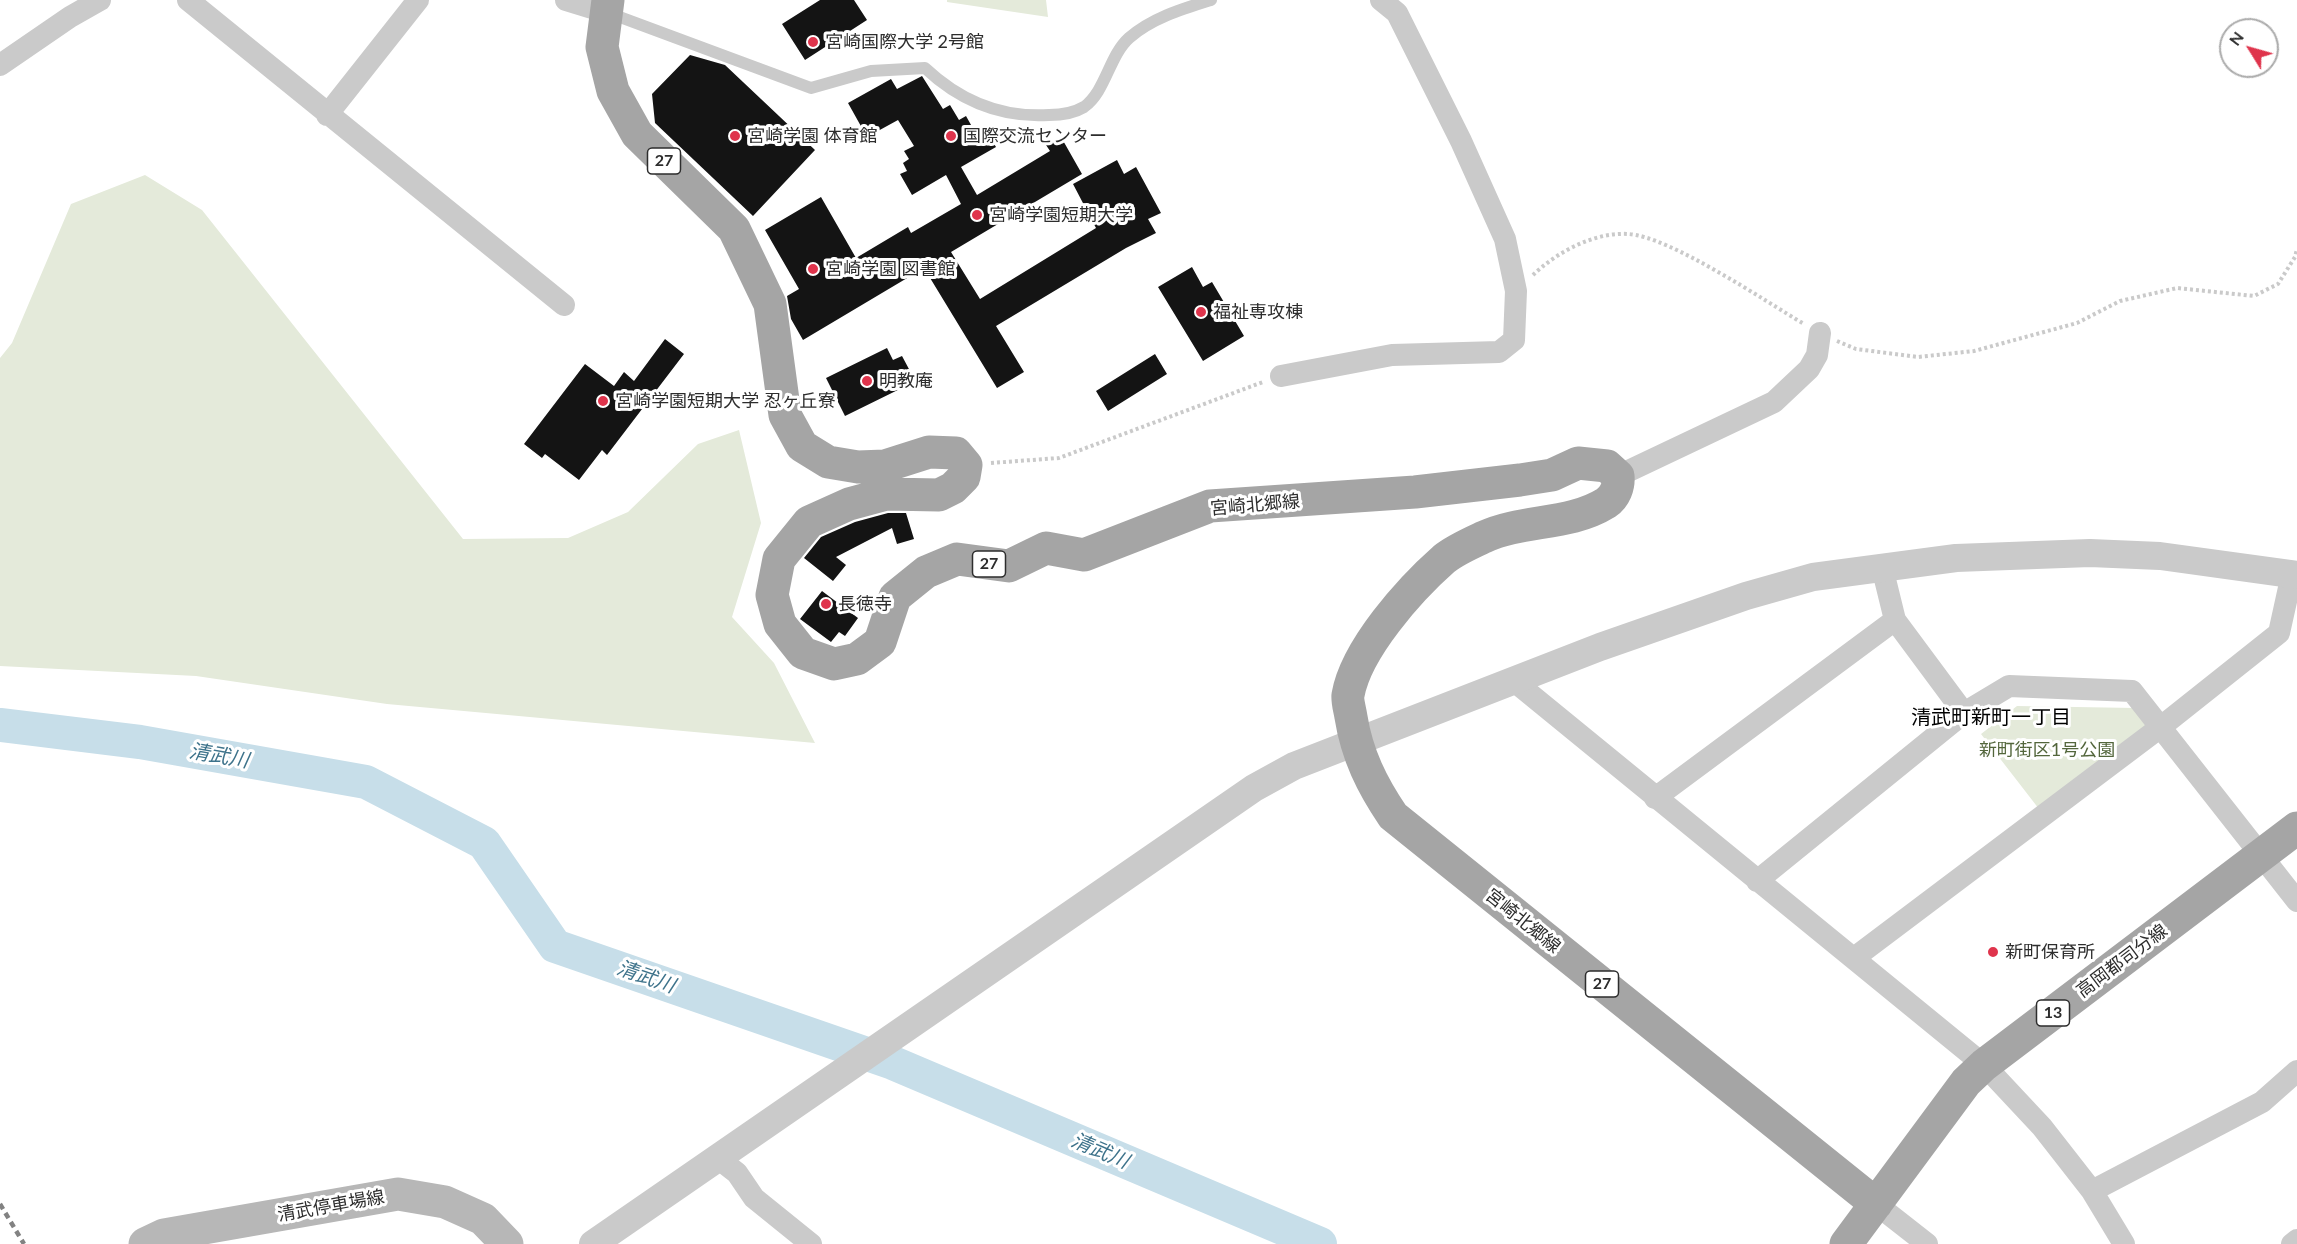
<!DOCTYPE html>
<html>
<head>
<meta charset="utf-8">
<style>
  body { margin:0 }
  #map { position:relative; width:2297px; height:1244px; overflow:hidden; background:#fff; font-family:Lato,sans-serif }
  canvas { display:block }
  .north { position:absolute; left:2219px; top:18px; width:60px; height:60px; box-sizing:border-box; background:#fff; border:2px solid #ababab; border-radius:50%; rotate:307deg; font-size:16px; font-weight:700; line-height:24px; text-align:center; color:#2d2d2d }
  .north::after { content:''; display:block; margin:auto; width:21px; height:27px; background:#df344c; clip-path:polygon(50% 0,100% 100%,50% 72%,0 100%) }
</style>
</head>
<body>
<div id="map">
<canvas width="2297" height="1244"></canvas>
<div class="north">N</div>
</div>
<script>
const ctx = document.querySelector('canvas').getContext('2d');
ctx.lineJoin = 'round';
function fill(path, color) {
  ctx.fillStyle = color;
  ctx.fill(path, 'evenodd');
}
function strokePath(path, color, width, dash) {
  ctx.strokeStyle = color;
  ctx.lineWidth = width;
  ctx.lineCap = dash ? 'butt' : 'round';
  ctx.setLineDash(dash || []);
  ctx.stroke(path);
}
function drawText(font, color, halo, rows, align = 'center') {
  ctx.font = font + ' Lato,"Noto Sans JP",sans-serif';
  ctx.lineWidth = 6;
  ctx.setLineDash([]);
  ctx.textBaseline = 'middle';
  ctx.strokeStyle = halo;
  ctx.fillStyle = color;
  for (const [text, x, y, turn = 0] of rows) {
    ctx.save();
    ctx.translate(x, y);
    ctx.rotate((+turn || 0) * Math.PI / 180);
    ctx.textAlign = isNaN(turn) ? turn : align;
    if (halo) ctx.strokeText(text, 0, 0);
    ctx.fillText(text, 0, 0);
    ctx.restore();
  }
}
const green = new Path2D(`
  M947 0H1046L1048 17 947 2Z
  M145 175 202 210 463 539 568 538 628 512 698 444 739 430 761 523 732 617 774 663 815 743 387 704 196 676 0 666V358L12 343 71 204Z
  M2017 706 2135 708 2150 727 2039 809 1981 734Z`);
const river = new Path2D(`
  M0 725 140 742 366 782 484 843 555 946 893 1063 1320 1244`);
const building = new Path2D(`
  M820 0H854L867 20 805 60 782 24Z
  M690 55 725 65 815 150 753 216 655 123 652 94Z
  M922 76 943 109 950 105 959 120 966 116 975 132 984 126 996 147 961 167 977 195 1050 151 1046 145 1061 137 1082 174 951 252 980 299 1096 228 1073 184 1117 160 1124 174 1136 167 1161 213 1148 219 1156 233 1126 248 996 326 1024 372 997 388 924 268 803 340 791 319 787 296 799 289 765 230 821 197 856 258 908 227 911 233 961 204 946 175 912 195 900 174 907 171 903 163 909 159 904 151 914 146 898 120 867 137 848 103 891 79 897 89Z
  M1192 267 1203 287 1212 282 1244 336 1203 361 1158 287Z
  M665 339 684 354 607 455 602 450 579 480 545 454 542 458 524 444 585 364 614 386 624 372 634 381Z
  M887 348 893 360 902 356 910 371 903 375 908 385 845 416 826 378Z
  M1155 354 1167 374 1108 411 1096 391Z
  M888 513H906L914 539 897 544 892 528 836 557 846 565 833 581 804 558 821 537 855 522Z
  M822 591 858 618 845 636 839 632 831 642 800 619Z`);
const path = new Path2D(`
  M1533 275C1557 252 1594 232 1628 234 1669 236 1765 301 1804 324
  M1837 341 1856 349 1918 357 1974 351 2077 323 2120 301 2177 288 2254 296 2278 284 2295 257 2297 249
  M991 463 1059 458 1263 382`);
const service = new Path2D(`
  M609 13 811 88 871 71 925 68C959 100 1001 118 1049 115 1060 115 1074 113 1084 107 1106 91 1109 56 1129 38 1152 18 1182 9 1211 0`);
const minor = new Path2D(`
  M188 0 564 305
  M566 0 605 12
  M0 65 70 17 100 0
  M327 115 418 0
  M1281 376 1392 355 1499 352 1514 340 1516 291 1505 239 1461 141 1397 13 1381 0
  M1618 476 1774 402 1809 369 1817 355 1820 333
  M1882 567 1895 620 1964 713
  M1514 681 1984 1065 2042 1127 2092 1191 2124 1244
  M1655 798 1895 620
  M1757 881 1964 713 2009 686 2132 691 2297 901
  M1854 958 2162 726 2279 633 2292 574
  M719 1159 737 1173 754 1198 811 1244
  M2092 1191 2262 1102 2297 1071
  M1876 1204 1927 1244
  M2292 1244 2297 1240`);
const tertiary = new Path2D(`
  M593 1244 1254 788 1294 766 1600 647 1746 596 1813 577 1956 558 2090 553 2160 556 2297 575`);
const secondary = new Path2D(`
  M145 1244 164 1235 398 1194 445 1202 483 1219 507 1244`);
const primary = new Path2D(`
  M608 0 602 47 613 91 637 134 734 229 770 304 785 415 802 446 828 462 858 467 885 466 929 452 956 453 966 465 964 477 953 488 939 495 886 494 849 504 809 522 779 559 772 595 780 624 803 653 834 664 857 659 880 642 895 597 926 572 957 559 1009 566 1046 548 1084 555 1210 506 1415 492 1520 480 1552 475 1578 463 1607 466 1618 476C1619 486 1615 497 1606 503 1569 526 1523 519 1484 537 1471 543 1455 550 1444 559 1410 589 1356 649 1348 695 1347 701 1350 710 1351 717 1357 755 1372 785 1393 816L1876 1204
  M1846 1244 1966 1082 1984 1065 2297 828`);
const rail = new Path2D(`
  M0 1204 24 1244`);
const markers = [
  [813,42,6,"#df344c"],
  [735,136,6,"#df344c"],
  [951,136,6,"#df344c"],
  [977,215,6,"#df344c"],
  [813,269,6,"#df344c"],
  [1201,312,6,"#df344c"],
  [867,381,6,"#df344c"],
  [603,401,6,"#df344c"],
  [826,604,6,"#df344c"],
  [1993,952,6,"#df344c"]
];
const shields = [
  [664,161,33],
  [989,564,33],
  [1602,984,33],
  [2053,1013,33]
];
const shieldNames = [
  ["27",664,161],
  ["27",989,564],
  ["27",1602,984],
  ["13",2053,1013]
];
const poiNames = [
  ["宮崎国際大学 2号館",825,42],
  ["宮崎学園 体育館",747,136],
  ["国際交流センター",963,136],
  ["宮崎学園短期大学",989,215],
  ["宮崎学園 図書館",825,269],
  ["福祉専攻棟",1213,312],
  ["明教庵",879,381],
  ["宮崎学園短期大学 忍ヶ丘寮",615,401],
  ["長徳寺",838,604],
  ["新町保育所",2005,952]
];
const streetNames = [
  ["宮崎北郷線",1255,505,-5],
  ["宮崎北郷線",1523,921,39],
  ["高岡都司分線",2122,961,-37],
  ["清武停車場線",331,1206,-10]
];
const parkNames = [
  ["新町街区1号公園",2047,750]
];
const neighbourhoodNames = [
  ["清武町新町一丁目",1991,718]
];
const waterNames = [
  ["清武川",219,756,10],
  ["清武川",646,977,19],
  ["清武川",1100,1151,23]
];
fill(green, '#e4eada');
strokePath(river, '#c7dee9', 34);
fill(building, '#141414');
strokePath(path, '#cacaca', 4, [3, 3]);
strokePath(service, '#cacaca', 12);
strokePath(minor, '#cacaca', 22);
strokePath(tertiary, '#cacaca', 28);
strokePath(secondary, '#b7b7b7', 33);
strokePath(primary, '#a5a5a5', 33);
strokePath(rail, '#828282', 4.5, [6, 4.5]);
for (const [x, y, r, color] of markers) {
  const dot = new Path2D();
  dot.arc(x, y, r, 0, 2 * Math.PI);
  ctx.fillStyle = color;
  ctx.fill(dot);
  strokePath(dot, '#fff', 2);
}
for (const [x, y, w] of shields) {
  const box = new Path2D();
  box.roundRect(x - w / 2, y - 13, w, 26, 4.5);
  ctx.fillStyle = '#fff';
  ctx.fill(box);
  strokePath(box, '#2d2d2d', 1.5);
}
drawText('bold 16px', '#2d2d2d', null, shieldNames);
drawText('18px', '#2d2d2d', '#fff', poiNames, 'left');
drawText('18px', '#2d2d2d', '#fff', streetNames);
drawText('18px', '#53663c', '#fff', parkNames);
drawText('20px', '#000', '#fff', neighbourhoodNames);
drawText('italic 20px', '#3e738b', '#fff', waterNames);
</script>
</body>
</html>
